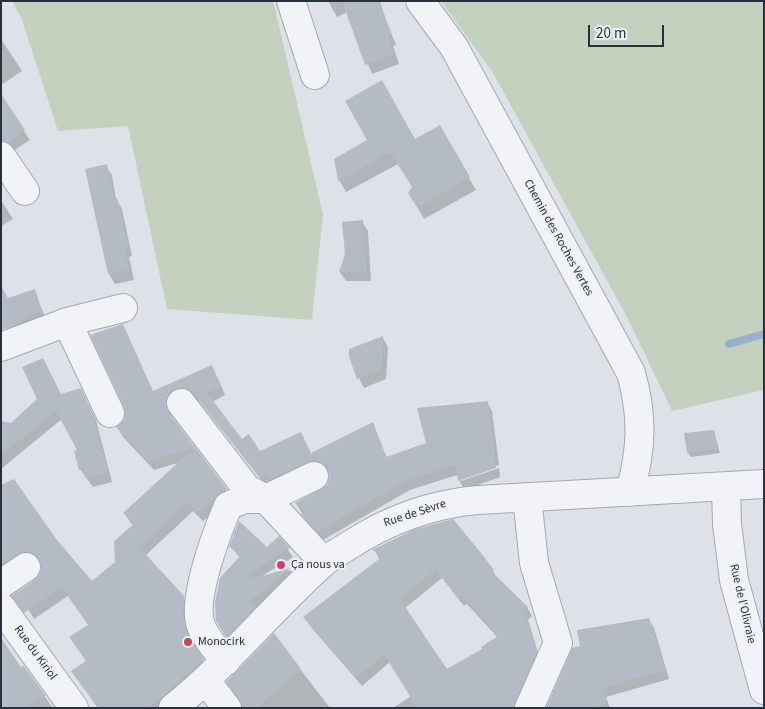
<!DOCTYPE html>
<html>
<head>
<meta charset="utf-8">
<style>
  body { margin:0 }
  #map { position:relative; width:765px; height:709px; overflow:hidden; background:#dee2e8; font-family:"Source Sans 3",sans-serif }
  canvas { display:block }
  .frame { position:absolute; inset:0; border:2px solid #27303e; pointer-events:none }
  .scale { position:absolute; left:588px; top:25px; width:76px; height:22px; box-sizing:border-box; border:2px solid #27303e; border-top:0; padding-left:6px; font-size:15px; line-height:18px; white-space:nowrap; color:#27303e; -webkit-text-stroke:4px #edf1f5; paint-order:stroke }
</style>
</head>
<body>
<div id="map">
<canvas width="765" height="709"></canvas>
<div class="frame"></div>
<div class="scale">20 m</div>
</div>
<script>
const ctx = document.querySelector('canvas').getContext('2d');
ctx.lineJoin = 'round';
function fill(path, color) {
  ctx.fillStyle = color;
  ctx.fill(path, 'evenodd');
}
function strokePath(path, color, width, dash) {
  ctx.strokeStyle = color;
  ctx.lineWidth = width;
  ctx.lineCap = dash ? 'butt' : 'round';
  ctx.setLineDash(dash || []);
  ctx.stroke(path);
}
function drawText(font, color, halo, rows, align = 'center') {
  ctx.font = font + ' "Source Sans 3",sans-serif';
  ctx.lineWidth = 4;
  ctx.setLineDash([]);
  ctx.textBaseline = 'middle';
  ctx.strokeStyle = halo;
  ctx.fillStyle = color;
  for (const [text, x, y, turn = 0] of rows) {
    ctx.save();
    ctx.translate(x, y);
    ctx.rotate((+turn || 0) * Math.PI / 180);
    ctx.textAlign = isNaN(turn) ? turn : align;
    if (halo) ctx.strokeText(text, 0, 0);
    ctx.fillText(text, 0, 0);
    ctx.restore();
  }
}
const green = new Path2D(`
  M12 1H273L323 214 312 320 167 309 128 126 58 131 21 17Z
  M441 1H764V390L672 411 627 317 493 73Z`);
const shadow = new Path2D(`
  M328 1H365L380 5 396 45 393 46 399 64 372 74 347 12 337 17Z
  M1 39 22 71 1 85Z
  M4 101 30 140 13 151 1 133Z
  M439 127 476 190 424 219 409 193 413 187 398 164 346 192 339 180 335 160 414 141Z
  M106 166 112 175 116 199 122 209 132 256 129 257 134 280 115 284 109 274 87 170Z
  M1 200 13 219 1 226Z
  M362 222 368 231 371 281H346L340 272Z
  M34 291 47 321 10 334 4 324Z
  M123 326 153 392 217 376 225 395 212 402 242 440 260 453 311 454 373 424 387 458 427 444 487 402 492 411 499 465 461 479V481L499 468 500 477 464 490 457 475 410 490 323 540 308 524 296 503 328 486 330 473 322 469 267 487 200 402 193 397 171 407V418L232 499 203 521 193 511 145 556 183 597 189 606 188 624 190 639 208 669 167 708H98L73 671 87 662 89 626 68 596 34 619 18 593 41 575 43 565 30 560 1 578V486L56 541 92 583 116 562 133 526 125 514 181 462 154 470 123 437 118 428 124 422 127 415Z
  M383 338 388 347 386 379 364 388 359 378Z
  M61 396 86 399 96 420 112 482 93 487 80 469 79 451 62 419 1 469V424L3 432Z
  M714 431 720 453 691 457 688 453Z
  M279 538 293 557 259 578 290 570 294 577 254 609 258 617 232 644 222 629 240 558 231 546 268 549Z
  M374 550 493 571 497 579 527 607 532 616 528 620 541 662 521 708H393L411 696 390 662 362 686 310 626 305 617 380 560ZM442 578 464 606 467 604 498 638 483 650 447 671 405 608Z
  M648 619 654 628 669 679 606 697 610 708H548Z
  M274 635 330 708H243L228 682Z
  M24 668 53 708H1L21 669Z`);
const stream = new Path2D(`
  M729 344 764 334`);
const building = new Path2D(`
  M342 1H380L391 35 388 36 394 54 365 65Z
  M382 80 415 139 440 125 470 177 417 207 408 193 412 187 390 152 338 181 334 159 367 140 345 101Z
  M1 94 25 130 8 142 1 141Z
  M107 164 114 198H117L128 247 124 248 129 270 108 274 85 169Z
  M363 220 366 272H339L345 254 342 222Z
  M1 286 8 298 35 289 42 311 21 319 23 322 1 330Z
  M123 324 153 391 212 365 221 386 207 393 242 439 249 434 260 451 301 432 311 453 373 422 386 457 426 443 417 408 488 401 496 468 458 481 456 464 405 481 317 532 301 514 303 512 295 503 327 485 330 477 328 469 323 463 316 461 308 462 269 480 267 476 261 479 193 393 186 388H178L172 390 166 398V406L169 413 227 489 197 512 187 502 139 547 184 596 183 614 186 629 204 659 149 708H98L71 671 86 661 69 637 88 625 62 587 24 613 11 596 35 580 40 573 41 565 39 558 32 553 25 551 1 565V485L14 479 57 540 92 581 115 562 114 541 134 524 123 513 194 448 148 461 116 427 123 421 125 415 124 407 90 335Z
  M383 336 381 369 357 379 349 357V349Z
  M43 358 61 394 81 388 91 410 108 472 86 479 84 468 79 470 74 451 77 450 56 411 1 455V421L11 423 37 399 22 367Z
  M714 430 718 449 687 453 684 433Z
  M453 519 485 558 494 570 492 572 528 607 523 610 537 652 514 708H417L384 654 356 678 303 617 383 556 372 550 415 529ZM436 569 458 598 461 595 498 636 481 647 482 649 447 669 400 599Z
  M239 521 267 547 279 536 290 548 249 573 252 579 290 568 250 601 255 608 226 637 216 621 215 602 220 578 240 556 229 546Z
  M649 618 665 670 602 688 607 704 593 708H546L572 648 580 646 577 630Z
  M274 633 301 669 256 708H242L239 698 226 682Z
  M1 638 21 667 24 666 46 696 22 708H1Z`);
const street = new Path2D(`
  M291 1 315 75
  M420 1 454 47 631 373C643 416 642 448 630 492
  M1 156 25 191
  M67 322 110 413
  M1 347 67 322 123 308
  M181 403 247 489 266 499 324 562
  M726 487 727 524 734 580 764 690
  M527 497 534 563 558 643 529 708
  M1 584 26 567
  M1 607 74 708
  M226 661C217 651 206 638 201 626 191 600 217 532 228 506L244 499H266L314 476
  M206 681 227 708
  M173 708C228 664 271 609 323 563 330 556 339 552 348 546 388 520 430 504 478 500L764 484`);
const markers = [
  [281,565,5,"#ce425b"],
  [188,642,5,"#ce425b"]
];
const streetNames = [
  ["Chemin des Roches Vertes",558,238,61],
  ["Rue de Sèvre",415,514,-18],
  ["Rue de l'Olivraie",742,604,77],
  ["Rue du Kiriol",35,653,54]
];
const poiNames = [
  ["Ça nous va",291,565],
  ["Monocirk",198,642]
];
fill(green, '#c4d1bf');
fill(shadow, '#0003');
strokePath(stream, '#99b1c8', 8);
fill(building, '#b5bbc4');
strokePath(street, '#a3a9b2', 30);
strokePath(street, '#f1f3f6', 28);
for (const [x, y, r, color] of markers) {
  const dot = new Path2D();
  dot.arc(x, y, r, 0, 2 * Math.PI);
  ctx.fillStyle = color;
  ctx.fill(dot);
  strokePath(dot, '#edf1f5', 2);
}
drawText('12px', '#27303e', '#edf1f5', streetNames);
drawText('12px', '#27303e', '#edf1f5', poiNames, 'left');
</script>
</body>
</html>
